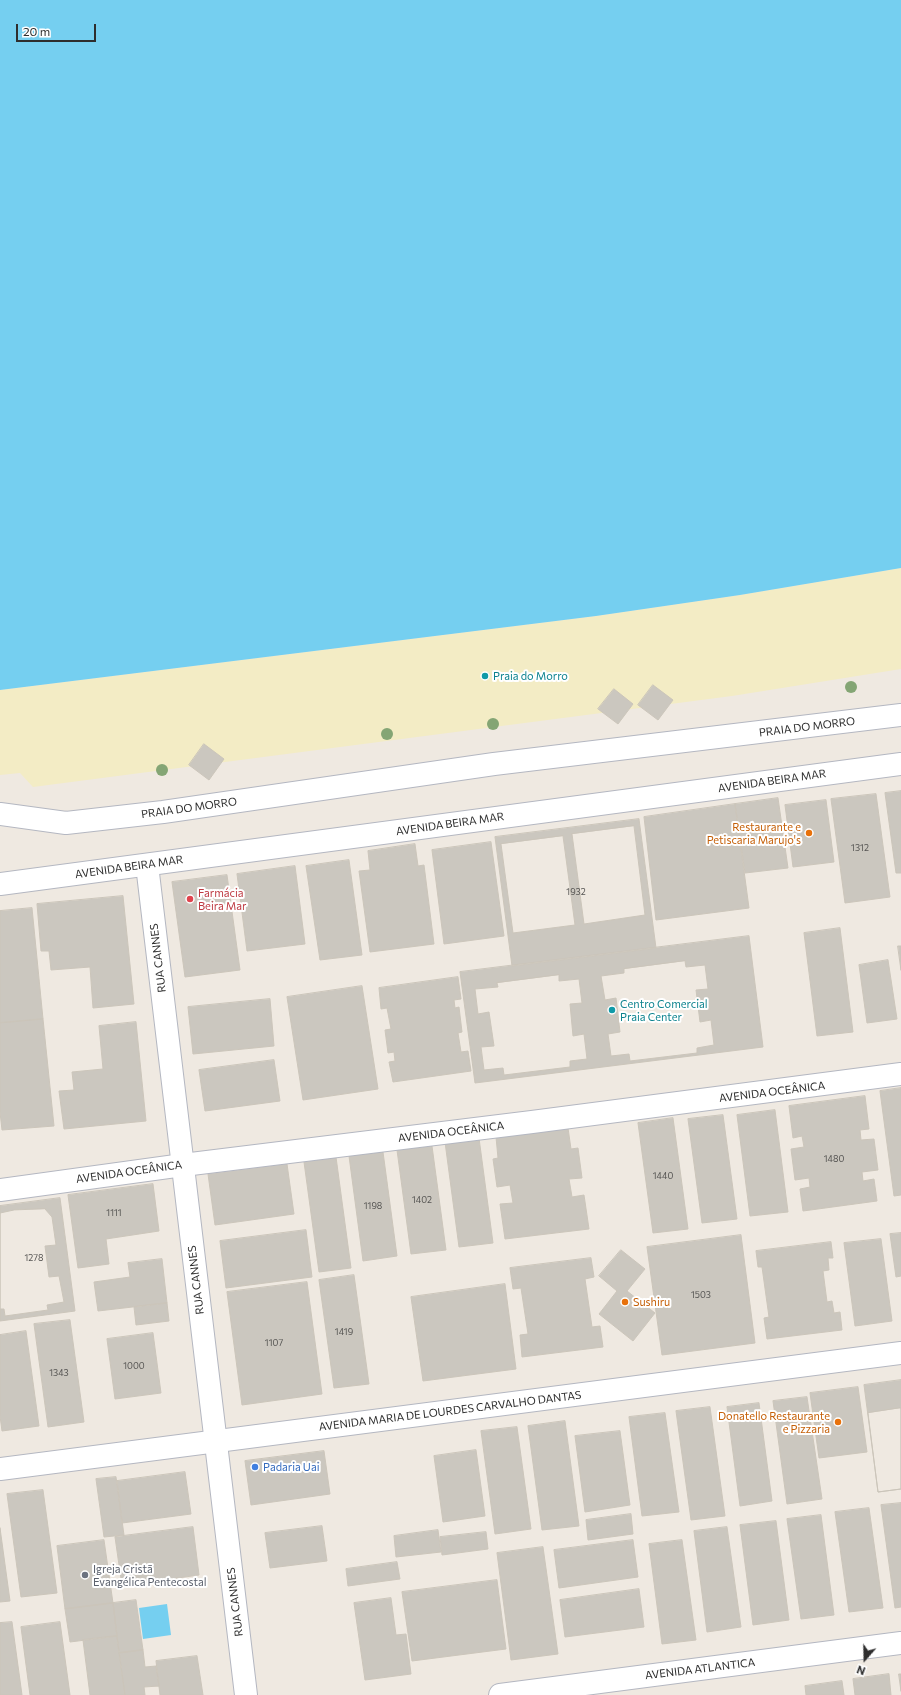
<!DOCTYPE html>
<html>
<head>
<meta charset="utf-8">
<style>
  body { margin:0 }
  #map { position:relative; width:901px; height:1695px; overflow:hidden; background:#efe9e1; font-family:Commissioner,sans-serif }
  canvas { display:block }
  .north { position:absolute; left:845px; top:1639px; width:40px; height:40px; -webkit-text-stroke:3px #fff; paint-order:stroke; rotate:200deg; font-size:11px; font-weight:700; line-height:16px; text-align:center; color:#2e2e2e }
  .north::after { content:''; display:block; margin:auto; width:14px; height:18px; background:#2e2e2e; clip-path:polygon(50% 0,100% 100%,50% 72%,0 100%) }
  .scale { position:absolute; left:16px; top:24px; width:80px; height:18px; box-sizing:border-box; border:2px solid #2e2e2e; border-top:0; padding-left:5px; font-size:12px; line-height:14px; white-space:nowrap; color:#2e2e2e; -webkit-text-stroke:3px #fff; paint-order:stroke }
</style>
</head>
<body>
<div id="map">
<canvas width="901" height="1695"></canvas>
<div class="north">N</div>
<div class="scale">20 m</div>
</div>
<script>
const ctx = document.querySelector('canvas').getContext('2d');
ctx.lineJoin = 'round';
function fill(path, color) {
  ctx.fillStyle = color;
  ctx.fill(path, 'evenodd');
}
function strokePath(path, color, width, dash) {
  ctx.strokeStyle = color;
  ctx.lineWidth = width;
  ctx.lineCap = dash ? 'butt' : 'round';
  ctx.setLineDash(dash || []);
  ctx.stroke(path);
}
function drawText(font, color, halo, rows, align = 'center') {
  ctx.font = font + ' Commissioner,sans-serif';
  ctx.lineWidth = 4;
  ctx.setLineDash([]);
  ctx.textBaseline = 'middle';
  ctx.strokeStyle = halo;
  ctx.fillStyle = color;
  for (const [text, x, y, turn = 0] of rows) {
    ctx.save();
    ctx.translate(x, y);
    ctx.rotate((+turn || 0) * Math.PI / 180);
    ctx.textAlign = isNaN(turn) ? turn : align;
    if (halo) ctx.strokeText(text, 0, 0);
    ctx.fillText(text, 0, 0);
    ctx.restore();
  }
}
const sand = new Path2D(`
  M901 568V669L732 696 33 787 20 773 0 775V690L596 616 740 595Z`);
const water = new Path2D(`
  M0 0H901V568L740 595 596 616 0 690Z
  M167 1604 171 1635 143 1639 139 1608Z`);
const building = new Path2D(`
  M653 685 673 700 658 720 638 705Z
  M614 689 633 704 618 724 598 709Z
  M204 744 224 759 209 780 189 765Z
  M901 791V873H896L885 793Z
  M876 794 890 897 845 903 831 799Z
  M778 798 788 868 745 873 735 804Z
  M826 800 834 862 793 867 785 805Z
  M735 804 749 908 656 920 644 817Z
  M639 819 656 948 512 966 495 837Z
  M634 826 645 915 584 924 572 834Z
  M563 836 575 925 513 933 501 844Z
  M491 842 504 936 444 944 432 850Z
  M415 844 418 866 424 865 434 944 370 952 359 871 370 870 368 851Z
  M349 860 362 955 320 960 306 866Z
  M295 866 305 944 247 951 237 874Z
  M227 875 240 970 185 977 172 882Z
  M123 896 134 1004 93 1008 90 967 51 970 49 951H41L37 904Z
  M32 908 43 1019 0 1023V911Z
  M840 928 853 1032 817 1036 804 933Z
  M749 936 763 1047 475 1083 460 972Z
  M898 946H901V970Z
  M888 960 897 1019 867 1023 859 965Z
  M685 961 686 967 705 965 708 989 696 990 700 1022 711 1020 714 1045 697 1048V1053L630 1061 629 1054 611 1056 608 1034 620 1032 616 998 605 1000 601 976 624 973V969Z
  M559 975V981L579 979 582 1003 570 1004 573 1036 584 1034 587 1059 570 1061V1067L504 1075 503 1068 484 1070 481 1047 494 1046 489 1012 478 1014 475 989 498 987 497 983Z
  M458 977 461 999 454 1000 455 1008 459 1007 462 1032 458 1033 461 1052 468 1051 471 1071 393 1082 389 1062 395 1061 394 1052 388 1053 385 1030 391 1029 387 1008 381 1009 379 988Z
  M362 986 378 1089 303 1100 287 997Z
  M270 999 274 1046 193 1054 188 1007Z
  M43 1019 54 1126 2 1130 0 1112V1023Z
  M136 1022 146 1121 64 1129 59 1091 74 1090 72 1072 103 1069 99 1026Z
  M274 1060 280 1101 205 1111 199 1070Z
  M901 1088V1195L894 1196 880 1091Z
  M865 1096 869 1129 860 1130 861 1140 874 1139 878 1170 862 1172 863 1181 874 1179 877 1201 803 1211 800 1189 810 1187 809 1178 795 1180 791 1149 804 1147 802 1136 793 1138 789 1106Z
  M775 1110 788 1212 750 1216 737 1115Z
  M723 1115 737 1219 702 1223 688 1119Z
  M673 1118 688 1229 653 1233 638 1123Z
  M568 1128 571 1149 578 1148 582 1178 569 1179 572 1197 584 1195 589 1229 505 1239 500 1204 513 1203 510 1185 497 1187 493 1159 498 1158 496 1137Z
  M479 1138 493 1243 459 1247 445 1142Z
  M432 1146 446 1250 411 1254 397 1150Z
  M383 1152 397 1256 363 1261 349 1156Z
  M336 1157 351 1268 319 1272 304 1162Z
  M287 1164 294 1214 215 1225 208 1174Z
  M153 1184 159 1231 106 1239 109 1264 78 1268 68 1195Z
  M60 1198 75 1311 0 1321V1206Z
  M45 1209 52 1217 56 1245 45 1246 49 1277 59 1276 64 1302 47 1305 48 1310 5 1316 4 1309H0V1213L14 1210Z
  M306 1230 312 1277 226 1288 220 1241Z
  M901 1233V1276L896 1277 890 1234Z
  M741 1235 755 1343 662 1355 647 1247Z
  M881 1239 892 1321 855 1326 844 1243Z
  M831 1242 833 1258H828L829 1270 823 1271 827 1302 832 1301 834 1313 840 1312 842 1330 767 1339 764 1318 769 1317 762 1267H758L756 1251Z
  M621 1250 645 1269 627 1291 655 1313 633 1341 599 1314 617 1291 599 1276Z
  M591 1258 594 1277 585 1279 592 1327 600 1326 603 1347 522 1357 520 1335 528 1334 521 1288 513 1289 510 1268Z
  M162 1259 167 1303 98 1311 94 1282 130 1277 128 1263Z
  M354 1275 369 1384 334 1388 319 1280Z
  M307 1282 322 1394 242 1405 227 1292Z
  M505 1284 516 1369 423 1381 411 1297Z
  M167 1303 169 1321 136 1325 134 1307Z
  M70 1320 84 1422 48 1427 34 1324Z
  M26 1331 39 1426 2 1431 0 1416V1335Z
  M153 1333 161 1393 115 1399 107 1339Z
  M901 1380V1489L878 1492 864 1385Z
  M858 1387 867 1452 819 1458 810 1393Z
  M807 1397 822 1499 787 1504 773 1401Z
  M759 1403 772 1501 740 1506 727 1407Z
  M710 1407 725 1516 691 1520 676 1411Z
  M901 1408V1489L878 1492 868 1413Z
  M665 1413 679 1512 642 1516 629 1417Z
  M565 1421 579 1526 542 1530 528 1426Z
  M517 1427 531 1529 495 1534 481 1431Z
  M620 1431 630 1505 585 1512 575 1436Z
  M476 1450 485 1516 443 1522 434 1456Z
  M324 1451 330 1494 251 1505 245 1461Z
  M185 1472 191 1514 122 1523 117 1481Z
  M116 1477 124 1535 104 1537 96 1479Z
  M43 1490 57 1593 21 1597 7 1494Z
  M901 1503V1607L895 1608 881 1505Z
  M869 1508 883 1608 849 1612 835 1512Z
  M631 1514 633 1534 588 1540 586 1520Z
  M821 1515 834 1615 801 1619 787 1519Z
  M776 1521 789 1620 753 1625 740 1525Z
  M322 1526 327 1561 270 1568 265 1533Z
  M193 1527 199 1575 122 1586 115 1537Z
  M727 1527 741 1627 707 1632 694 1531Z
  M0 1528 10 1601 0 1602Z
  M438 1530 441 1552 396 1557 394 1536Z
  M486 1532 488 1549 442 1555 440 1537Z
  M104 1540 113 1603 65 1609 57 1546Z
  M633 1540 638 1577 559 1588 554 1550Z
  M682 1540 696 1640 662 1644 649 1544Z
  M543 1547 558 1654 511 1660 497 1553Z
  M397 1562 400 1579 348 1586 346 1569Z
  M497 1580 506 1649 412 1661 402 1592Z
  M639 1589 644 1627 565 1637 560 1600Z
  M391 1598 396 1635 406 1634 411 1674 365 1680 354 1603Z
  M136 1600 143 1650 119 1653 113 1603Z
  M113 1603 117 1636 70 1642 65 1609Z
  M12 1622 22 1695H0V1623Z
  M60 1622 70 1695H30L21 1627Z
  M117 1636 125 1695H90L83 1640Z
  M143 1650 145 1667 156 1666 159 1686 144 1687 145 1695H125L119 1653Z
  M197 1656 203 1695H160L156 1661Z
  M889 1674 891 1695H855L853 1679Z
  M899 1674H901V1691Z
  M842 1681 844 1695H806L805 1686Z`);
const street = new Path2D(`
  M0 814 66 823 163 812 494 764 901 715
  M147 865 246 1695
  M500 1695 901 1643`);
const secondary = new Path2D(`
  M0 884 901 764
  M0 1190 183 1165 532 1122 901 1074
  M0 1469 901 1353`);
const trees = [
  [851,687],
  [493,724],
  [387,734],
  [162,770]
];
const markers = [
  [485,676,4,"#0f9aa8"],
  [809,833,4,"#e8710a"],
  [190,899,4,"#e0444e"],
  [612,1010,4,"#0f9aa8"],
  [625,1302,4,"#e8710a"],
  [838,1422,4,"#e8710a"],
  [255,1467,4,"#3f7fe0"],
  [85,1575,4,"#6b7280"]
];
const numberNames = [
  ["1312",860,848],
  ["1932",576,892],
  ["1480",834,1159],
  ["1440",663,1176],
  ["1402",422,1200],
  ["1198",373,1206],
  ["1111",114,1213],
  ["1278",34,1258],
  ["1503",701,1295],
  ["1419",344,1332],
  ["1107",274,1343],
  ["1000",134,1366],
  ["1343",59,1373]
];
const cultureNames = [
  ["Praia do Morro",493,676],
  ["Centro Comercial",620,1004],
  ["Praia Center",620,1017]
];
const streetNames = [
  ["PRAIA DO MORRO",807,727,-7],
  ["AVENIDA BEIRA MAR",772,781,-8],
  ["PRAIA DO MORRO",189,808,-8],
  ["AVENIDA BEIRA MAR",450,824,-8],
  ["AVENIDA BEIRA MAR",129,867,-8],
  ["RUA CANNES",158,958,-97],
  ["AVENIDA OCEÂNICA",772,1092,-7],
  ["AVENIDA OCEÂNICA",451,1132,-7],
  ["AVENIDA OCEÂNICA",129,1172,-8],
  ["RUA CANNES",196,1280,-97],
  ["AVENIDA MARIA DE LOURDES CARVALHO DANTAS",450,1411,-7],
  ["RUA CANNES",235,1602,-97],
  ["AVENIDA ATLANTICA",700,1669,-7]
];
const foodNames = [
  ["Restaurante e",801,827],
  ["Petiscaria Marujo's",801,840],
  ["Sushiru",633,1302,"left"],
  ["Donatello Restaurante",830,1416],
  ["e Pizzaria",830,1429]
];
const healthNames = [
  ["Farmácia",198,893],
  ["Beira Mar",198,906]
];
const shopNames = [
  ["Padaria Uai",263,1467]
];
const worshipNames = [
  ["Igreja Cristã",93,1569],
  ["Evangélica Pentecostal",93,1582]
];
fill(sand, '#f3ecc5');
fill(water, '#75cff0');
fill(building, '#cbc7bf');
strokePath(building, '#cbc5ba', 1);
strokePath(street, '#b4b7c1', 24);
strokePath(secondary, '#b4b7c1', 24);
strokePath(street, '#fff', 22);
strokePath(secondary, '#fff', 22);
ctx.fillStyle = '#84a574';
for (const [x, y] of trees) {
  ctx.beginPath();
  ctx.arc(x, y, 6, 0, 2 * Math.PI);
  ctx.fill();
}
for (const [x, y, r, color] of markers) {
  const dot = new Path2D();
  dot.arc(x, y, r, 0, 2 * Math.PI);
  ctx.fillStyle = color;
  ctx.fill(dot);
  strokePath(dot, '#fff', 1.5);
}
drawText('9px', '#555452', null, numberNames);
drawText('11px', '#0d838f', '#fff', cultureNames, 'left');
drawText('11px', '#2e2e2e', '#fff', streetNames);
drawText('11px', '#c56008', '#fff', foodNames, 'right');
drawText('11px', '#be3a42', '#fff', healthNames, 'left');
drawText('11px', '#366cbe', '#fff', shopNames, 'left');
drawText('11px', '#5b616d', '#fff', worshipNames, 'left');
</script>
</body>
</html>
